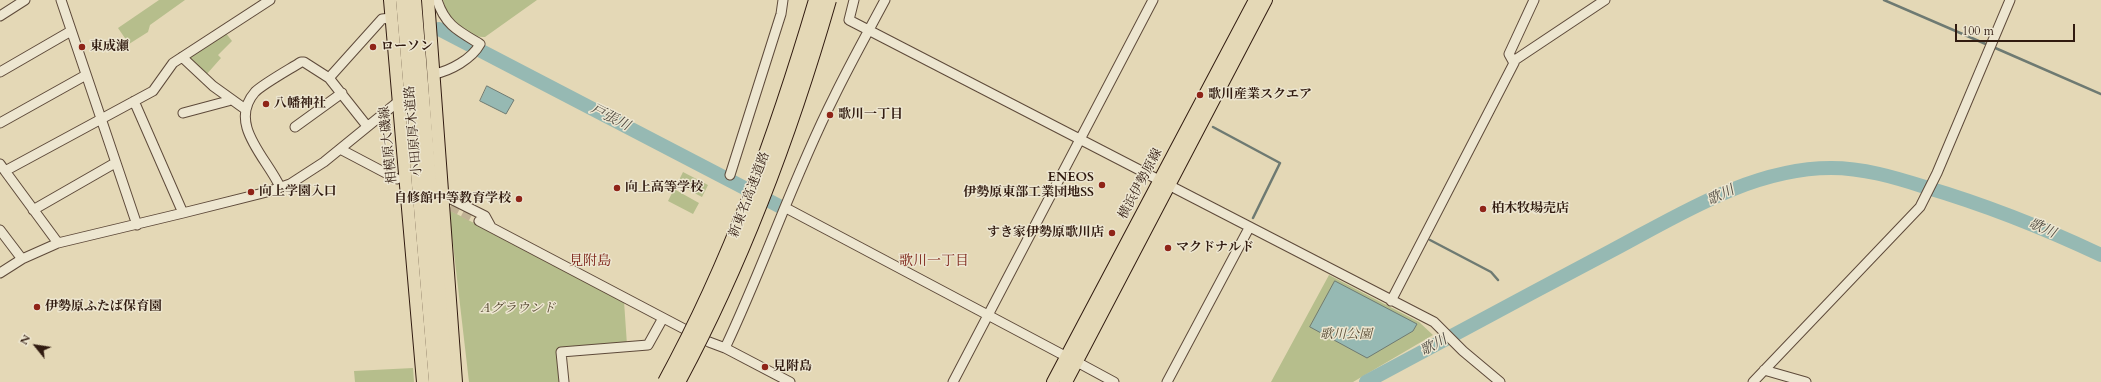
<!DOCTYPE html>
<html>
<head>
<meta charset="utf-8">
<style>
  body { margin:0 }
  #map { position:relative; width:2101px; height:382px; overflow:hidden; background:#e4d8b6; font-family:Cardo,serif }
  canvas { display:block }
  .north { position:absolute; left:16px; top:326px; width:40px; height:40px; -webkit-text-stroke:3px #ede6d0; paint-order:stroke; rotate:300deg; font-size:11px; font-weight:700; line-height:16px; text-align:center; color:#311b10 }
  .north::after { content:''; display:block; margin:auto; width:14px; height:18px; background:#311b10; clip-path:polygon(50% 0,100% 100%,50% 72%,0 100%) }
  .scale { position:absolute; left:1955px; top:24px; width:120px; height:18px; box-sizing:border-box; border:2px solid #311b10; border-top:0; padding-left:5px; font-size:12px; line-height:14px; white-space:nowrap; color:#311b10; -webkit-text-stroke:3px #ede6d0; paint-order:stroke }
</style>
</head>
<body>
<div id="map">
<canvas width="2101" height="382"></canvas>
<div class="north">N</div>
<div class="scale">100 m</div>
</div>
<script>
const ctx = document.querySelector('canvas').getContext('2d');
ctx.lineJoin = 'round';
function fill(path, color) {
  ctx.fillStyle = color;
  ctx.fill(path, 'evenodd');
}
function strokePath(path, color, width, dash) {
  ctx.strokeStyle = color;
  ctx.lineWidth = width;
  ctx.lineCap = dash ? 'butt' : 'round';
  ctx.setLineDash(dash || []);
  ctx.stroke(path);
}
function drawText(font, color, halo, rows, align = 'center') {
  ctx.font = font + ' Cardo,"Noto Serif JP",serif';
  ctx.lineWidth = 3;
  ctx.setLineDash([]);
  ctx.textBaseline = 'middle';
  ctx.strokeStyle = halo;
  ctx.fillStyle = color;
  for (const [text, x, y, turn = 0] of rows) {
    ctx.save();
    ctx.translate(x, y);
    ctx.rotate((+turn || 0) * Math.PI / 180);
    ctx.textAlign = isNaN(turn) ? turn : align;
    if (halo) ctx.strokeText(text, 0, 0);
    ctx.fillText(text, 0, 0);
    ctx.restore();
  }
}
const green = new Path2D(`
  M159 0H185L150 25 148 32 129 44 118 28Z
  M443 0H537L485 37C465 38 447 18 443 0Z
  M225 32 232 41 218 55 221 58 206 75 187 57Z
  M683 172 708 185 702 197 677 184Z
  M674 189 699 203 693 214 668 201Z
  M449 210 624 301 627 345 558 350 560 382H469Z
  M1329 275 1419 322 1433 335 1353 382H1271Z
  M413 368 414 382H355L354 371Z`);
const water = new Path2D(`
  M487 86 514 100 506 114 480 101Z
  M1335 281 1417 324 1413 331 1367 358 1310 327Z`);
const stream = new Path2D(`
  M1884 0 1988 45
  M1993 47 2101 94
  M1213 127 1280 163 1253 218
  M1430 240 1491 272 1498 280`);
const river = new Path2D(`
  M439 29 781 207
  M1366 382C1448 338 1529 294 1611 251 1679 215 1752 168 1831 168 1863 168 1894 177 1925 187 1986 205 2044 228 2101 255`);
const minorTunnel = new Path2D(`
  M439 200 479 221`);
const minor = new Path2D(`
  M61 0 137 225
  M854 0 849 20 1434 322 1463 351 1500 382
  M0 16 25 0
  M182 57 213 86 245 109
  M1514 63 1515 60 1605 0
  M0 72 71 31
  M434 74C450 71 472 59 480 44 458 31 445 25 437 0
  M329 78 382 19 391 18
  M134 101 183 213
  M183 113 228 101 230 99
  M0 123 86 75
  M295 127 342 93
  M340 149 397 179
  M0 164 5 171 153 91 173 63 270 0
  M5 171 58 243
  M730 175 781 14 783 0
  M280 187C267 158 227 124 255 92 263 84 290 69 301 62H304L329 78 367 126
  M443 195 485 216 491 227
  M786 208 1067 357
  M33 210 115 163
  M479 221 709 342 725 348
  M0 230 22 259
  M0 273 22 259 58 243 183 213 267 192 290 184 324 162 399 101
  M1391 301 1514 63 1509 54 1534 0
  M1077 362 1114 382
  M1764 370 1806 382
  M564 382 561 352 648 345 663 318
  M790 382 725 348C764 266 793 178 834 97 850 64 868 32 885 0
  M953 382 1153 0
  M1167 382 1249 228
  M1753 382 1920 207 1937 173 2010 0`);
const major = new Path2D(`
  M390 0 423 382
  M428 0 456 382
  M1053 382 1255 0
  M1066 382 1266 0`);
const highway = new Path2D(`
  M403 0 436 382
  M414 0 446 382`);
const highwayBridge = new Path2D(`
  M665 382C731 261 777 132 816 0
  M678 382C743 261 791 132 829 0`);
const markers = [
  [82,47,4,"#8f2418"],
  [373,47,4,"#8f2418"],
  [1200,95,4,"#8f2418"],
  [266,104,4,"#8f2418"],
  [830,115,4,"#8f2418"],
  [1102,185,4,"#8f2418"],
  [617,188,4,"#8f2418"],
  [251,192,4,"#8f2418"],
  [519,199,4,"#8f2418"],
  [1483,209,4,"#8f2418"],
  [1112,233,4,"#8f2418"],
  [1168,248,4,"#8f2418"],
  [37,307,4,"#8f2418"],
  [765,367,4,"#8f2418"]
];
const poiNames = [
  ["東成瀬",90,47],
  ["ローソン",381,47],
  ["歌川産業スクエア",1208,95],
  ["八幡神社",274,104],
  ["歌川一丁目",838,115],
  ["ENEOS",1094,178,"right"],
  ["伊勢原東部工業団地SS",1094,193,"right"],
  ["向上高等学校",625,188],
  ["向上学園入口",259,192],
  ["自修館中等教育学校",511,199,"right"],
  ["柏木牧場売店",1491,209],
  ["すき家伊勢原歌川店",1104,233,"right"],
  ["マクドナルド",1176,248],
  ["伊勢原ふたば保育園",45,307],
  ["見附島",773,367]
];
const streetNames = [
  ["小田原厚木道路",414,131,-95],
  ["相模原大磯線",389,145,-96],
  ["横浜伊勢原線",1141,184,-62],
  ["新東名高速道路",750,195,-69]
];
const parkNames = [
  ["Aグラウンド",518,309],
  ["歌川公園",1346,335]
];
const waterNames = [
  ["戸張川",610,118,27],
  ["歌川",1721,196,-26],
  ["歌川",2042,229,24],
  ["歌川",1434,346,-28]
];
const neighbourhoodNames = [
  ["見附島",590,262],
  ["歌川一丁目",934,262]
];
fill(green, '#b6be8c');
fill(water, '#96b9b3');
strokePath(water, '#6e7a72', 1);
strokePath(stream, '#6e7a72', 2.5);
strokePath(river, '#96b9b3', 14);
strokePath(minorTunnel, '#c0b295', 9, [9, 4.5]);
strokePath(minor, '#5e4a3a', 11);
strokePath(major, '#311b10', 14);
strokePath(highway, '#311b10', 16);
strokePath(minor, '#ede6d0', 9);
strokePath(major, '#e4d8b6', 12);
strokePath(highway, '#e4d8b6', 14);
strokePath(highwayBridge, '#311b10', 16, []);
strokePath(highwayBridge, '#e4d8b6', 14);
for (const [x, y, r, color] of markers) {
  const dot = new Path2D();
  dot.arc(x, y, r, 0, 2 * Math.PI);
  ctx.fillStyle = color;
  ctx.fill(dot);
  strokePath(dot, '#ede6d0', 1.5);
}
drawText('bold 13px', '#311b10', '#ede6d0', poiNames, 'left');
drawText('13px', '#311b10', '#ede6d0', streetNames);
drawText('italic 13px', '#594c35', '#ede6d0', parkNames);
drawText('italic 14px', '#4f4a41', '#ede6d0', waterNames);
drawText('14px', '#7a1f14', '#ede6d0', neighbourhoodNames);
</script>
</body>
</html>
